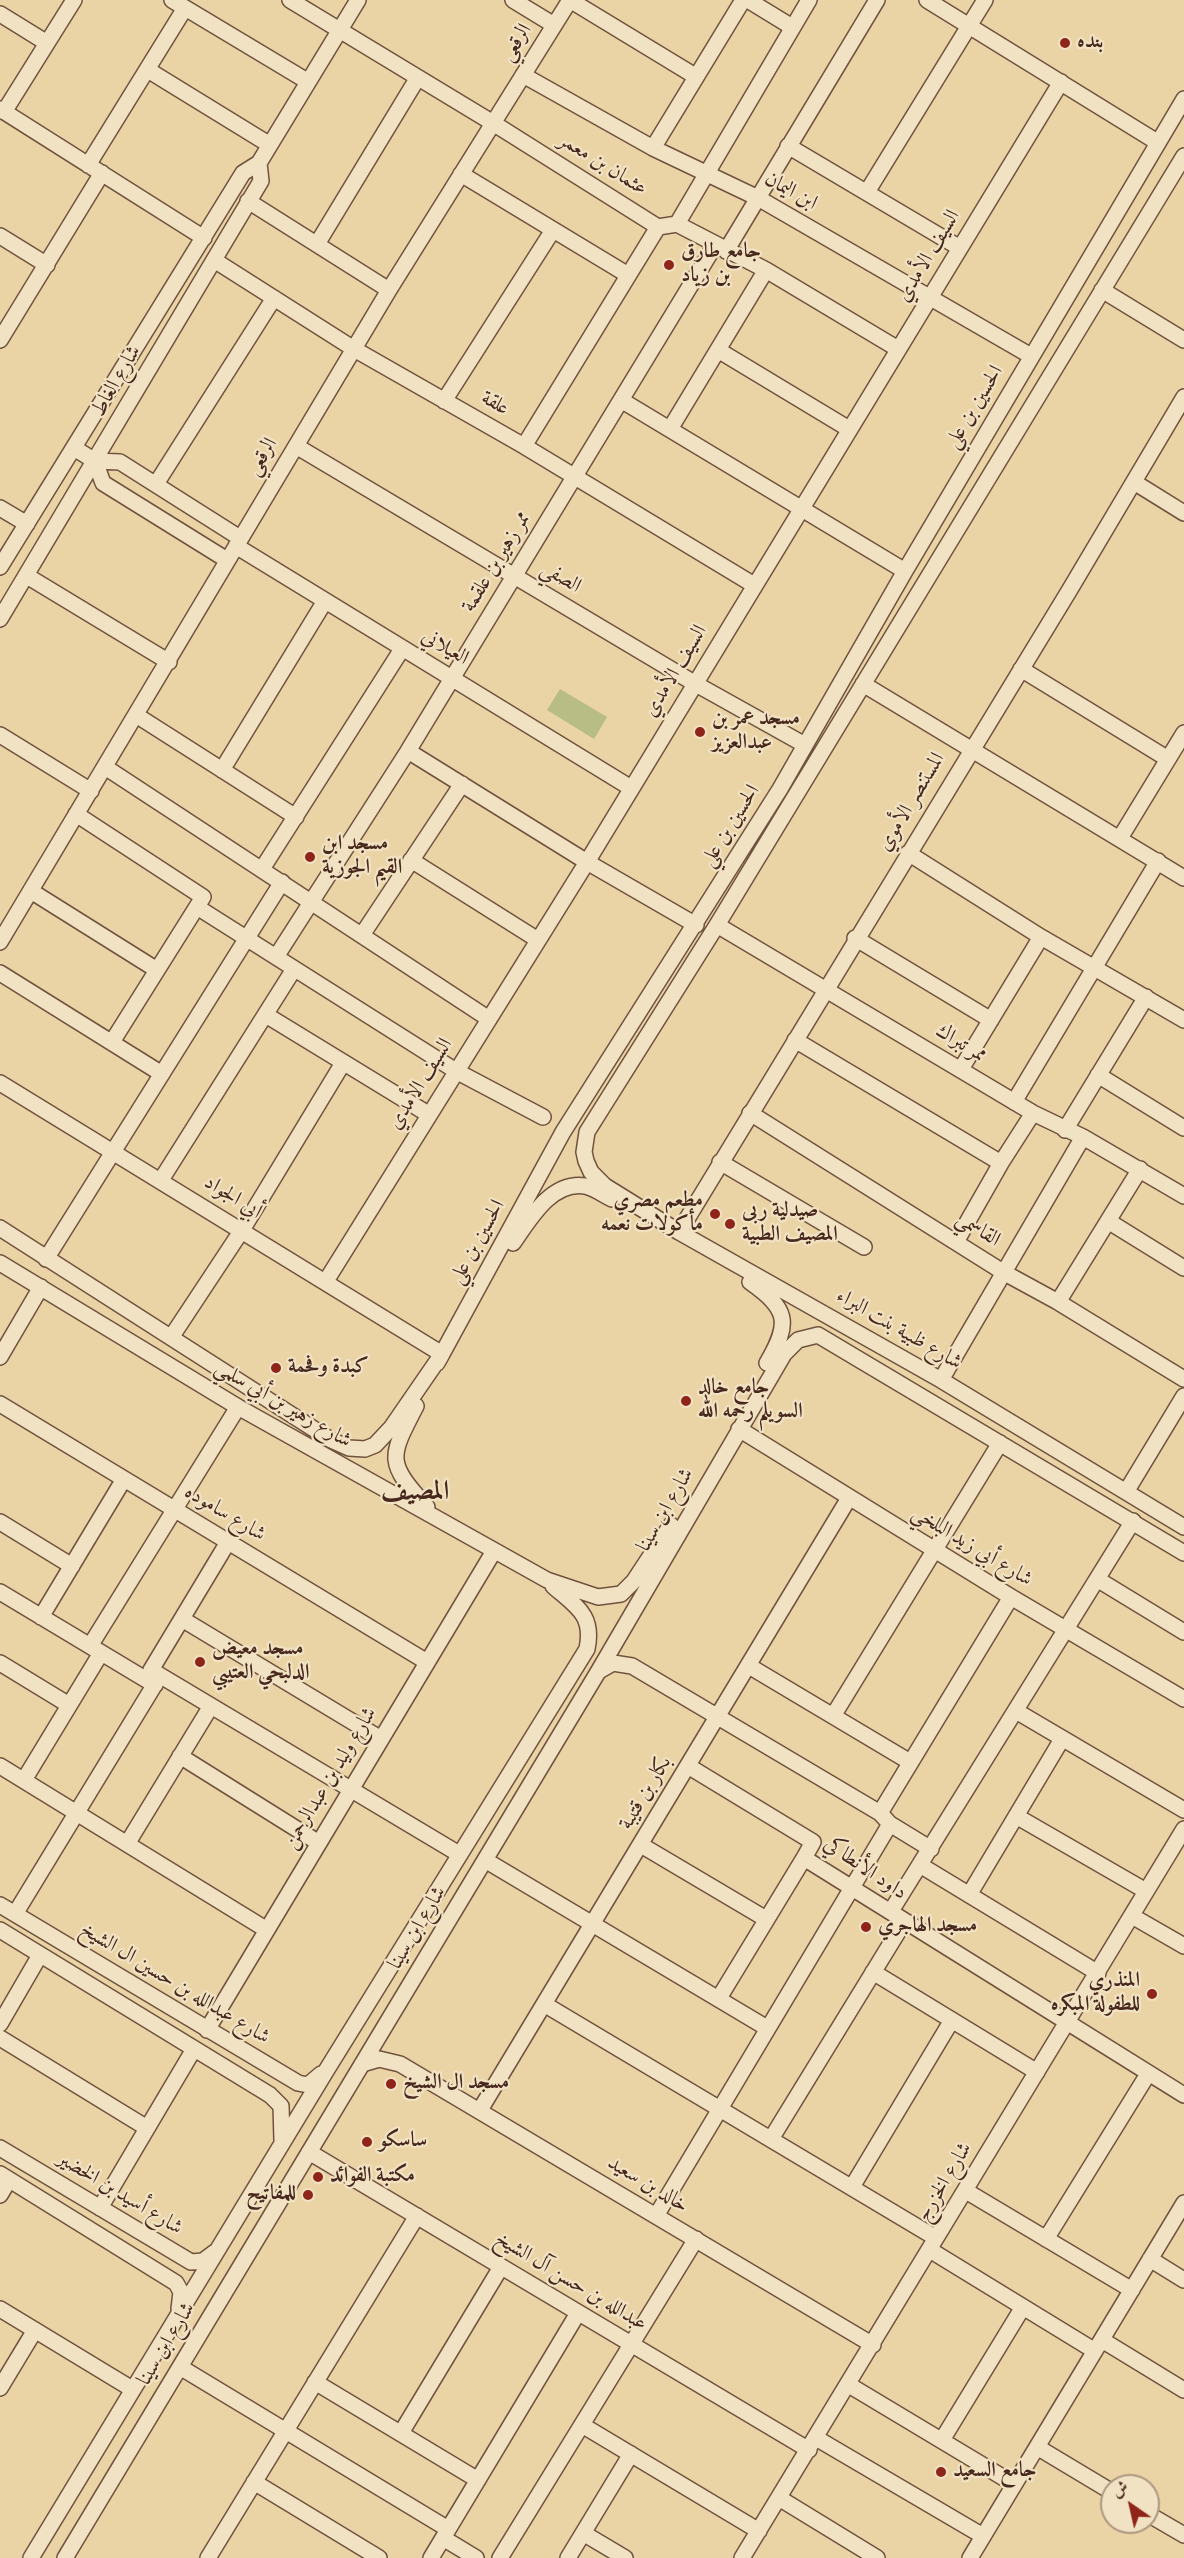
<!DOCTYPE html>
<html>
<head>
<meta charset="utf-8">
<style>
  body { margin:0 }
  #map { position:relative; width:1184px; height:2558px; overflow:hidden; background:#ead3a5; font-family:"Sorts Mill Goudy",Amiri,serif }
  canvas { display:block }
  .north { position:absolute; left:1100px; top:2474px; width:60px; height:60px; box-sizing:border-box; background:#f1e2c4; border:2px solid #ad9881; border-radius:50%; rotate:326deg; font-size:16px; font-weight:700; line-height:24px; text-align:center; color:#47281d }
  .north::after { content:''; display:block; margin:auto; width:21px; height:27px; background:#8f2418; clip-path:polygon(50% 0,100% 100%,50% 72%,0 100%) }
</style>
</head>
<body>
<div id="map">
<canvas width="1184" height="2558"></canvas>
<div class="north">ش</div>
</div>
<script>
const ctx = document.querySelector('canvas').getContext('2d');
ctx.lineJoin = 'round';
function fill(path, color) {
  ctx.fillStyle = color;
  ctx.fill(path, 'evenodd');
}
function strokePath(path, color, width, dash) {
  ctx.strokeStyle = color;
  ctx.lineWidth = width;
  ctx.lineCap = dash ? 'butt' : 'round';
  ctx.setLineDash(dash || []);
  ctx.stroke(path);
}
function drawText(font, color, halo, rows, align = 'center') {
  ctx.font = font + ' "Sorts Mill Goudy",Amiri,serif';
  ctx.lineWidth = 4.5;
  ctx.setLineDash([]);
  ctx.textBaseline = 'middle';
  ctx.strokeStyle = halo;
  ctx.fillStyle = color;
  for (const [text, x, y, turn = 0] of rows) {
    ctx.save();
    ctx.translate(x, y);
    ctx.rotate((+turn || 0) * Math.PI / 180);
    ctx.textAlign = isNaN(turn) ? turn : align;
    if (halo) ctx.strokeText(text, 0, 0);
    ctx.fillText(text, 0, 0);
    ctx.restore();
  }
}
const green = new Path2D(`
  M560 689 607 717 594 739 547 710Z`);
const minor = new Path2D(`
  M172 0 307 81
  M290 0 493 123 658 227 677 224 766 270 898 349
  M513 0 554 25
  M748 0 792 27
  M927 0 1157 142
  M0 14 47 43
  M148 70 270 145
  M523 75 653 148 758 198 1031 356
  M0 109 204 238
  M4 112 74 0
  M788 146 960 248
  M653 148 743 0
  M1184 156 717 925 587 1132 584 1152 586 1161 591 1172 605 1186 679 1232 941 1380 1184 1527
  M88 165 185 8
  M461 174 628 275
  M867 192 985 0
  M248 201 389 290
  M677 224 809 0
  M0 236 47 265
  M317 244 417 79
  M726 251 877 0
  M214 260 354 349 524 446 754 585
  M1102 290 1184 340
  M0 340 102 173
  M718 350 849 429
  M621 400 905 571
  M444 401 553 230
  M670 429 766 270
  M296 446 694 683 805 745
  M524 446 658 227
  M74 448 95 461 120 462 240 538
  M95 461 103 483 227 560
  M1134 482 1184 513
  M156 484 274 298
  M0 508 27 524
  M236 546 631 788
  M0 567 243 173 259 163 358 0
  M27 576 169 662
  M0 619 261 181 259 163
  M1021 669 1168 759
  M863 684 1184 878
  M136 715 296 817
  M0 735 91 791
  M408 751 587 862 696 925
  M105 767 489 1019
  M222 770 325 601
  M76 814 203 897 112 1042
  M1120 838 1184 733
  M908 853 1041 937 1184 1020
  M411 860 538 940
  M262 869 402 649
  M31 891 157 970
  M197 907 456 1071 543 1117
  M717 925 1033 1113 1083 1137 1184 1196
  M362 935 462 784
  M855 938 991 1020
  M0 942 389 290 570 0 695 76
  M276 957 408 751 715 245
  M0 973 162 1074
  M266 1015 428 1114
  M795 1040 1001 1163
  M961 1069 1041 937
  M1098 1075 1184 1128
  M0 1083 442 1354 437 1363
  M1014 1102 1158 861
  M750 1113 1003 1272 1058 1302 1184 1379
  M1065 1130 1146 997
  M720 1162 864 1247
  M161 1180 294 969
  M1108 1221 1184 1268
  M0 1228 331 1440 349 1448 365 1449 375 1445 391 1428 442 1354 563 1132 780 789 905 571 1184 99
  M679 1232 1069 591 1184 397
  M956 1242 1001 1163 1033 1113
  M513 1243C530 1219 551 1181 585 1186 594 1188 604 1195 612 1199
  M46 1259 282 882
  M0 1263 238 1407 547 1580 598 1597 621 1594 634 1581 671 1525
  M326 1281 587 862 1061 82
  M750 1282C788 1309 791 1322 767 1363
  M1058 1302 1140 1169
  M172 1336 242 1230 343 1063
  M0 1357 41 1287
  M941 1380 1083 1137
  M0 1404 427 1662
  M416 1406C389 1458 386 1462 427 1507
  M739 1429 1011 1597 1184 1699
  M1126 1492 1184 1396
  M0 1522 72 1566
  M1097 1579 1184 1632
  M0 1592 155 1685
  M41 1617 124 1479
  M182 1619 381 1739
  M90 1646 238 1407
  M0 1663 69 1705
  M749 1666 910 1762
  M151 1670 459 1854
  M151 1670 228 1542
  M599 1671 613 1663 632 1666 880 1813 890 1824 931 1849
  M1016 1711 1184 1810
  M833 1716 1000 1443
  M180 1756 319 1843
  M0 1766 267 1930
  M688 1766 813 1842 804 1858 1184 2095
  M24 1780 101 1653
  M880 1813 1011 1597
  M1016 1816 1146 1891
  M127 1844 211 1706
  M641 1845 766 1919
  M485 1860 767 2028
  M920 1865 1098 1973
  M969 1895 1062 1739
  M0 1905 298 2083 308 2085 321 2074
  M891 1911 1133 1521
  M15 1914 155 1684 151 1670
  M1132 1916 1184 1946
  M0 1930 270 2095 281 2106 282 2140
  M873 1972 1037 2072
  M719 1998 804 1858
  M544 2004 936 2238
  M0 2024 40 1955
  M207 2030 494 1551
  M0 2038 147 2128
  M362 2064 379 2059 400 2064 873 2345
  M480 2110 849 1498
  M771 2139 904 1922
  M0 2148 191 2262 203 2261 215 2252
  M309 2152 809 2450
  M0 2174 176 2283 181 2292 179 2309
  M852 2187 952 2020
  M966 2191 1132 2290
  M0 2195 9 2180
  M100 2208 194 2049
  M656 2216 890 1824
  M1046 2239 1148 2074
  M930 2250 1095 2351
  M1150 2259 1184 2280
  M0 2309 132 2389
  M1102 2340 1184 2390
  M180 2367 448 2529
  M315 2382 478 2480
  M849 2385 1014 2484
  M0 2388 35 2330
  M582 2425 759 2531
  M401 2433 501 2267
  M816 2438 983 2536
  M942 2440 1023 2307
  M1037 2447 1112 2492
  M254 2482 379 2558
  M779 2498 877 2558
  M1148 2514 1184 2535
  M583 2533 625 2558
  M443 2538 476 2558
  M31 2558 326 2071 587 1649C594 1615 577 1607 553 1586
  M65 2558 598 1672 784 1354 798 1340 818 1335 1184 1553
  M208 2558 417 2216
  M431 2558 578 2313
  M500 2558 696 2239
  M568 2558 631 2454
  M742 2558 1184 1829
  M970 2558 1184 2203`);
const markers = [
  [1065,43,6,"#8f2418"],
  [669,265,6,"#8f2418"],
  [700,732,6,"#8f2418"],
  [310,857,6,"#8f2418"],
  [715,1214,6,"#8f2418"],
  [730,1224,6,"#8f2418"],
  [276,1368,6,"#8f2418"],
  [686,1401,6,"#8f2418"],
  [200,1662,6,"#8f2418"],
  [866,1927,6,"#8f2418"],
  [1152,1994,6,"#8f2418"],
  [391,2084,6,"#8f2418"],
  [367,2142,6,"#8f2418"],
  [318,2177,6,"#8f2418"],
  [308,2195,6,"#8f2418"],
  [941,2472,6,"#8f2418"]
];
const poiNames = [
  ["بنده",1077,43],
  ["جامع طارق",681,253],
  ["بن زياد",681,277],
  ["مسجد عمر بن",712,720],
  ["عبدالعزيز",712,744],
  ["مسجد ابن",322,845],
  ["القيم الجوزية",322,869],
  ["مطعم مصري",703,1202,"right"],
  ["مأكولات نعمه",703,1226,"right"],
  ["صيدلية ربى",742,1212],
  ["المصيف الطبية",742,1236],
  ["كبدة وفحمة",288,1368],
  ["جامع خالد",698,1389],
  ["السويلم رحمه الله",698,1413],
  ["مسجد معيض",212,1650],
  ["الدلبحي العتيبي",212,1674],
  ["مسجد الهاجري",878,1927],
  ["المنذري",1140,1982,"right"],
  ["للطفولة المبكره",1140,2006,"right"],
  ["مسجد ال الشيخ",403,2084],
  ["ساسكو",379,2142],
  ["مكتبة الفوائد",330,2177],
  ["للمفاتيح",296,2195,"right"],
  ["جامع السعيد",953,2472]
];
const streetNames = [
  ["الرقعي",518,44,-58],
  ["عثمان بن معمر",602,166,32],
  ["ابن اليمان",790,193,29],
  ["السيف الأمدي",930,257,-59],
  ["شارع الغاط",118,382,-60],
  ["علقة",494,405,29],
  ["الحسين بن علي",976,408,-59],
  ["الرقعي",264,458,-59],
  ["ممر زهير بن علقمة",498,563,-59],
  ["الصفي",560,579,31],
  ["العيلاني",444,649,30],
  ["السيف الأمدي",677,672,-59],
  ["المستنصر الأموي",913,803,-59],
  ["الحسين بن علي",732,827,-58],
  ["ممر تبراك",960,1045,31],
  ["السيف الأمدي",422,1085,-58],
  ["أبي الجواد",232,1199,32],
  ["القاسمي",977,1231,32],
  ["الحسين بن علي",479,1243,-61],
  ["شارع ظبية بنت البراء",898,1331,30],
  ["شارع زهير بن أبي سلمي",282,1406,30],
  ["شارع ابن سينا",667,1511,-60],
  ["شارع ساموده",224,1515,31],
  ["شارع أبي زيد البلخي",971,1548,31],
  ["شارع وليد بن عبدالرحمن",332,1779,-59],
  ["بكار بن قتيبة",647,1794,-59],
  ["داود الأنطاكي",864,1870,34],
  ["شارع ابن سينا",419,1929,-59],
  ["شارع عبدالله بن حسين ال الشيخ",174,1985,31],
  ["شارع الخزرج",946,2183,-59],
  ["خالد بن سعيد",647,2186,31],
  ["شارع أسيد بن الخضير",119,2195,31],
  ["عبدالله بن حسن آل الشيخ",570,2283,31],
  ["شارع ابن سينا",168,2345,-59]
];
const districtNames = [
  ["المصيف",415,1494]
];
fill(green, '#b8bc85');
strokePath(minor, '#70533f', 18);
strokePath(minor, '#f1e2c4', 15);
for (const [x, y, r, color] of markers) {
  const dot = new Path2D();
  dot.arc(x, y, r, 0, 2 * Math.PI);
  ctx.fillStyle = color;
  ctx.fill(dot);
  strokePath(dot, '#f1e2c4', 2);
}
drawText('bold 21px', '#47281d', '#f1e2c4', poiNames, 'left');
drawText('21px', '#47281d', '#f1e2c4', streetNames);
drawText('bold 27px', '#47281d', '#f1e2c4', districtNames);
</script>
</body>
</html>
